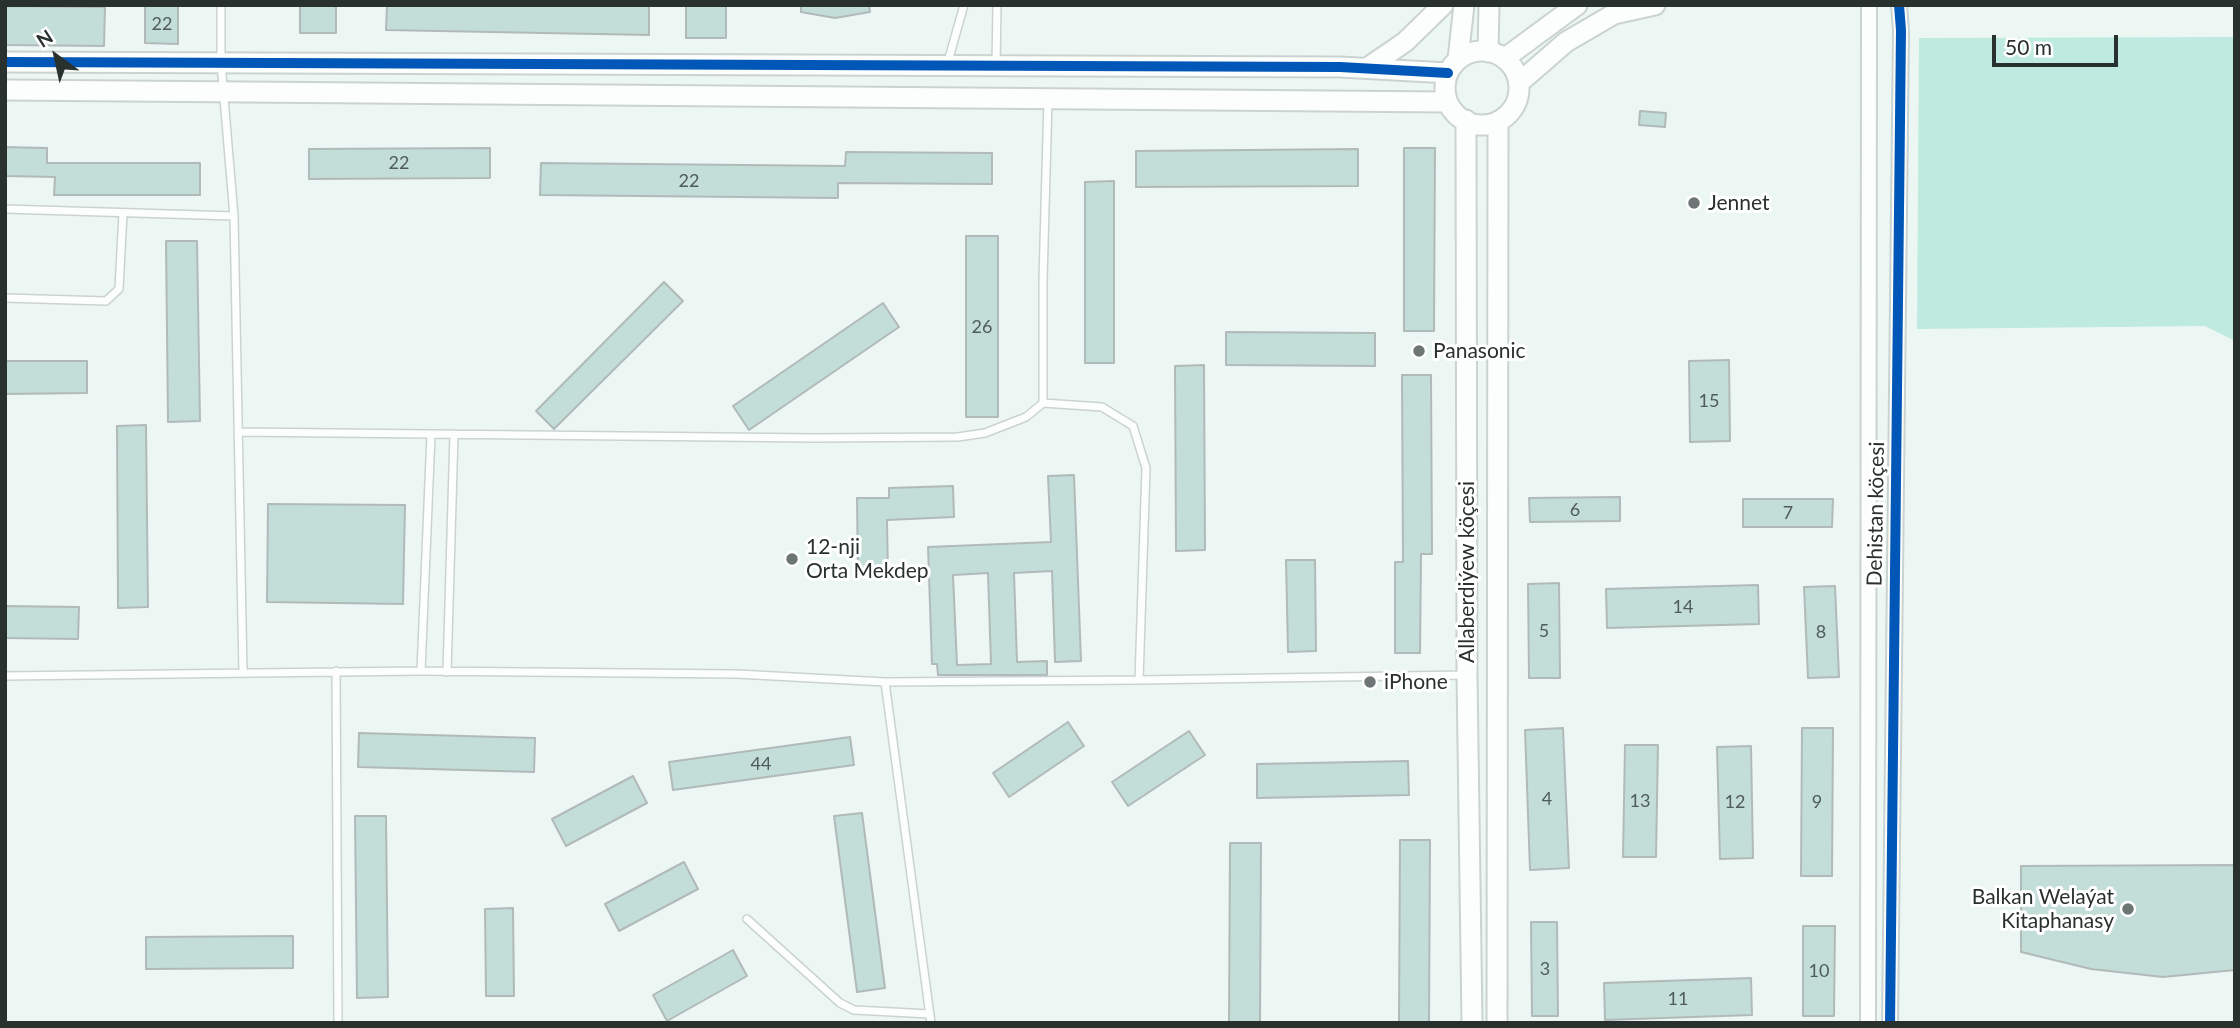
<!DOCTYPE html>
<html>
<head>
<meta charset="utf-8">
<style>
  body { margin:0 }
  #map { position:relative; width:2240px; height:1028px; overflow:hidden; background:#ecf7f4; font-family:Lato,sans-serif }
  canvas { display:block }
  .frame { position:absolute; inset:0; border:7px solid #29312f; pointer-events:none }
  .north { position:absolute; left:21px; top:21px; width:70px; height:70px; -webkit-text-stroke:5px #fff; paint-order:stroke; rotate:327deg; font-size:19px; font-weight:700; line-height:28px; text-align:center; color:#29312f }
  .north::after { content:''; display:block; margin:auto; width:24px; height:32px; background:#29312f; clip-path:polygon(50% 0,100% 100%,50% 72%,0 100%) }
  .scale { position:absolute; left:1992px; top:35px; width:126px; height:32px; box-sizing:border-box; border:4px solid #29312f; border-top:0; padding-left:9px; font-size:21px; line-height:24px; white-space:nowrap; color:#29312f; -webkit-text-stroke:5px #fff; paint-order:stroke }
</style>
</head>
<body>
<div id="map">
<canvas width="2240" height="1028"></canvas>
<div class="frame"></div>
<div class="north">N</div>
<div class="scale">50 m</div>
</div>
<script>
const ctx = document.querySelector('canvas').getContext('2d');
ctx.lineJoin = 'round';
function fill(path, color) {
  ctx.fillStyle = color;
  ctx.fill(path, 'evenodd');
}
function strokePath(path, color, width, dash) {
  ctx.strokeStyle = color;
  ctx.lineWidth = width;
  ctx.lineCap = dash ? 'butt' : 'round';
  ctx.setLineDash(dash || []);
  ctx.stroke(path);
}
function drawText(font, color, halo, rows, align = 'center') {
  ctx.font = font + ' Lato,sans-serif';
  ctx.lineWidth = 6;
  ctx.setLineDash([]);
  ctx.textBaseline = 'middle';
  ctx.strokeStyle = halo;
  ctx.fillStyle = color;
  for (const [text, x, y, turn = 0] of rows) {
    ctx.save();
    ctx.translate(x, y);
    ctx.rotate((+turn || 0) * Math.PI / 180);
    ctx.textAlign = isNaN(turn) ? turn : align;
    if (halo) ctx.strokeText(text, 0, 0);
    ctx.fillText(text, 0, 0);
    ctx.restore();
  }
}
const green = new Path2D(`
  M2235 37V341L2205 326 1917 329 1919 38Z`);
const building = new Path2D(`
  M145 5H178V44L145 43Z
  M300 5H336V33H300Z
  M387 5H649V35L386 30Z
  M686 5H726V38H686Z
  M801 5H869L870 12 835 18 801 12Z
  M5 6 105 7 104 46 5 45Z
  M1640 111 1666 113 1665 127 1639 125Z
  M5 147 47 148V163H200V195H54L55 177 5 176Z
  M490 148V178L309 179V149Z
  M1404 148H1435L1434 331H1404Z
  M1358 149V186L1136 187V151Z
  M846 152 992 153V184L838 183V198L540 195 541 163 845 166Z
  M1114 181V363H1085V182Z
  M966 236H998V417H966Z
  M166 241H197L200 421 168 422Z
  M664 282 683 301 554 429 536 411Z
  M883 303 899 327 749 430 733 406Z
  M1226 332 1375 333V366L1226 365Z
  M1729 360 1730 441 1690 442 1689 361Z
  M5 361H87V393L5 394Z
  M1204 365 1205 550 1176 551 1175 366Z
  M1402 375H1431L1432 554H1421L1420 653H1395V562H1403Z
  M146 425 148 607 118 608 117 426Z
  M1074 475 1081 661 1055 662 1052 571 1014 573 1017 662 1047 661V675H938L937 664H932L928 547 1051 542 1048 476ZM988 573 991 664 957 665 953 575Z
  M953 486 954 517 887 520 888 575 858 576 857 498H889V488Z
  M1620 497V521L1530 522 1529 498Z
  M1743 499H1833L1832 527H1743Z
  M268 504 405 505 403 604 267 602Z
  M1286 560H1315L1316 651 1288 652Z
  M1559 583 1560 678H1529L1528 584Z
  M1758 585 1759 624 1607 628 1606 589Z
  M1835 586 1839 677 1808 678 1804 587Z
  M5 606 79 607 78 639 5 638Z
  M1068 722 1084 746 1009 797 993 773Z
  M1563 728 1569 868 1530 870 1525 730Z
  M1802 728H1833L1832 876H1801Z
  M1189 731 1205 755 1128 806 1112 782Z
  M359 733 535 738 534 772 358 767Z
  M850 737 854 765 673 790 669 762Z
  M1625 745H1658L1656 857H1623Z
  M1751 746 1753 858 1720 859 1717 747Z
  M1408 761 1409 795 1257 798V764Z
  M633 776 647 803 566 846 552 819Z
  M862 813 885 988 857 992 834 816Z
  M355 816H386L388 997 357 998Z
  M1400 840H1430L1429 1023H1399Z
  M1230 843H1261L1260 1023H1229Z
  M684 862 698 889 619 931 605 904Z
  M2235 865V970L2163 977 2091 969 2021 952V866Z
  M513 908 514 996H486L485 909Z
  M1531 922H1557L1558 1016H1532Z
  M1803 926H1835L1834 1016H1803Z
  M293 936V968L146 969V937Z
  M733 950 747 976 667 1021 653 995Z
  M1751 978 1752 1015 1605 1020 1604 983Z`);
const lane = new Path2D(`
  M221 5V63L234 216 243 673
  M947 65 964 5
  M996 65 997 5
  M1048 100 1043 280V403L1102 407 1133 426 1146 468 1139 680 1467 675
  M5 209 234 216
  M5 298 106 301 119 289 123 213
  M239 432 815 438 958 437 985 433 1026 417 1043 403
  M336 671 338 1023
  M421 671 431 435
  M447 672 454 434
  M5 676 421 671 737 674 885 682 1139 680
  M885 682 931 1023
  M747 919 840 1003 854 1010 930 1014`);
const street = new Path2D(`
  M1868 1023 1869 5
  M1890 1023 1901 30 1899 5`);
const secondary = new Path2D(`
  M1445 88a37 37 0 1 1 74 0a37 37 0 1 1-74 0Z
  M1488 52 1489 5
  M1505 58 1577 5
  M1458 59 1464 5
  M5 62 1340 67 1448 73
  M1367 68 1405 42 1443 5
  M1520 82 1566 42 1614 14 1655 5
  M5 90 1447 102
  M1466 120 1467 675 1472 1023
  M1497 1023 1498 121`);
const cycleway = new Path2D(`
  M5 62 1340 67 1448 73
  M1890 1023 1901 30 1899 5`);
const markers = [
  [1694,203,7,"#6d7674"],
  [1419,351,7,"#6d7674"],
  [792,559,7,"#6d7674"],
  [1370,682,7,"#6d7674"],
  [2128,909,7,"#6d7674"]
];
const numberNames = [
  ["22",162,24],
  ["22",399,163],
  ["22",689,181],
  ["26",982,327],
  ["15",1709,401],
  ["6",1575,510],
  ["7",1788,513],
  ["14",1683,607],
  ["5",1544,631],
  ["8",1821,632],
  ["44",761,764],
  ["4",1547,799],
  ["13",1640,801],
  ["12",1735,802],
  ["9",1817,802],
  ["3",1545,969],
  ["10",1819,971],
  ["11",1678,999]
];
const poiNames = [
  ["Jennet",1708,203],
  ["Panasonic",1433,351],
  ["12-nji",806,547],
  ["Orta Mekdep",806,571],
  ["iPhone",1384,682],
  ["Balkan Welaýat",2114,897,"right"],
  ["Kitaphanasy",2114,921,"right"]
];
const streetNames = [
  ["Dehistan köçesi",1876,514,-89],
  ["Allaberdiýew köçesi",1467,572,-90]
];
fill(green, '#beeae0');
fill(building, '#c3ddd8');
strokePath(building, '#b1bab8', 2);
strokePath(lane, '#cad3d1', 10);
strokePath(street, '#cad3d1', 18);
strokePath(secondary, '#cad3d1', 23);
strokePath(lane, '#fcfefd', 7);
strokePath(street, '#fcfefd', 14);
strokePath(secondary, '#fcfefd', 19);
strokePath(cycleway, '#0057b8', 10);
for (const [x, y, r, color] of markers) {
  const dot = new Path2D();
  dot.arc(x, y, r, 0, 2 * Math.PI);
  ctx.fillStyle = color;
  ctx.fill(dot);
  strokePath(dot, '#fff', 2.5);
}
drawText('18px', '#505c59', null, numberNames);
drawText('21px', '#29312f', '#fff', poiNames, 'left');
drawText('21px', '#29312f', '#fff', streetNames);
</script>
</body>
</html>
